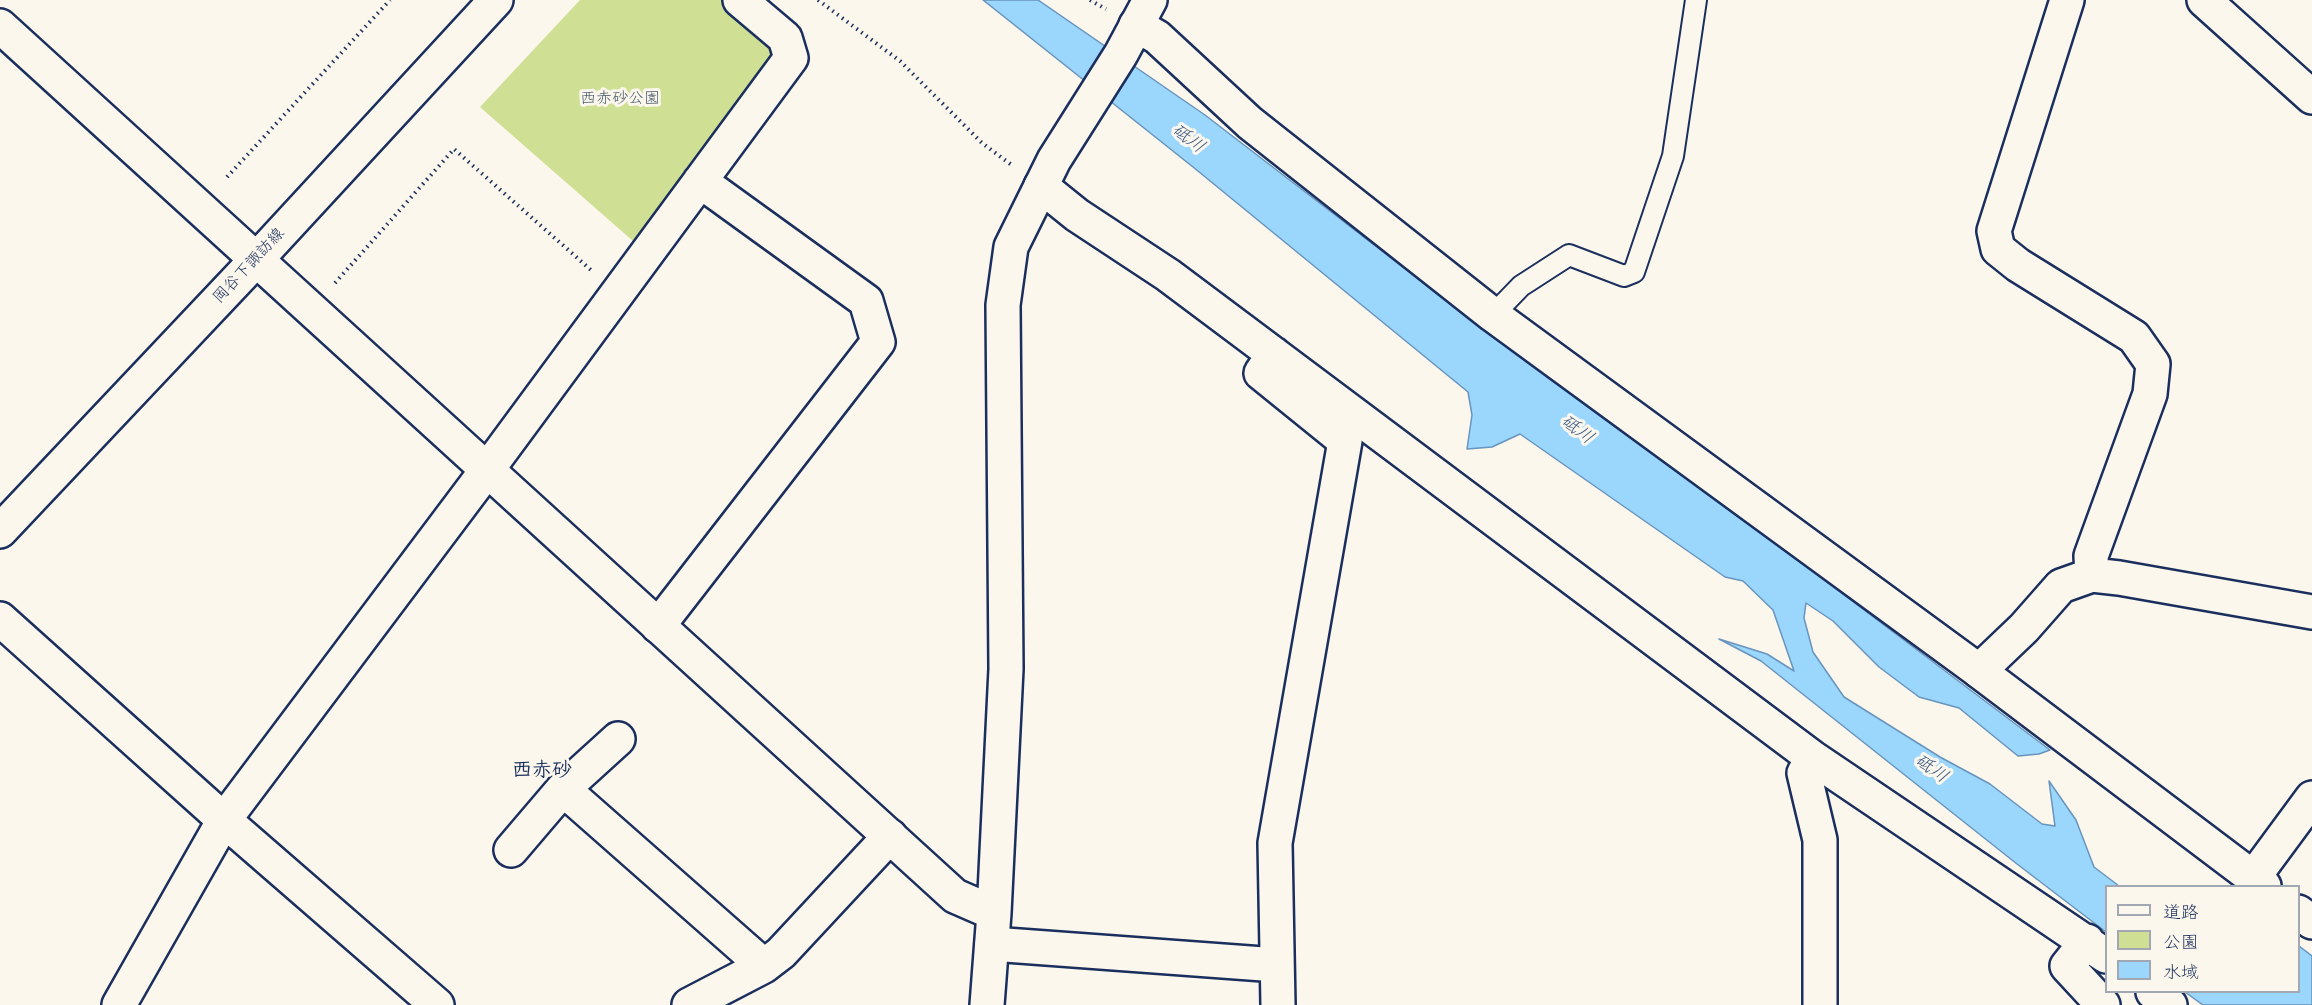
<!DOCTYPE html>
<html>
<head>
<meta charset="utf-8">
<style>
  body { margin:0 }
  #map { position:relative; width:2312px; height:1005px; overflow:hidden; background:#fbf7ec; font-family:Pangolin,"Klee One",sans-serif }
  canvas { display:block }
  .legend { position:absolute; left:2105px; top:885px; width:195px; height:108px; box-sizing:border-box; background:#fbf7ec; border:2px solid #a1a7b3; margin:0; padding:8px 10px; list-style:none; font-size:18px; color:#1b2f5e }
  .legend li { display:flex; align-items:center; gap:12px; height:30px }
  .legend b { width:30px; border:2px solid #a1a7b3 }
</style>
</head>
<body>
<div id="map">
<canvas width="2312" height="1005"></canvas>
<ul class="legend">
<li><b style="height:8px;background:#fbf7ec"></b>道路</li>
<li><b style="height:16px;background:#cfdf93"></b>公園</li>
<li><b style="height:16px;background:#9bd7fc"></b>水域</li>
</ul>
</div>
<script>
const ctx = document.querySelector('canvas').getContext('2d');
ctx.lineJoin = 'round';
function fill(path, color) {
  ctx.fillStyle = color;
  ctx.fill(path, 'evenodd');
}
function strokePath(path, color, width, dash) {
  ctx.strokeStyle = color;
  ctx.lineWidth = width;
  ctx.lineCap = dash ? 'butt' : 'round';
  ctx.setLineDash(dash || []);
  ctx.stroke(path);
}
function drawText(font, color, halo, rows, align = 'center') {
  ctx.font = font + ' Pangolin,"Klee One",sans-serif';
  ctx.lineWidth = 6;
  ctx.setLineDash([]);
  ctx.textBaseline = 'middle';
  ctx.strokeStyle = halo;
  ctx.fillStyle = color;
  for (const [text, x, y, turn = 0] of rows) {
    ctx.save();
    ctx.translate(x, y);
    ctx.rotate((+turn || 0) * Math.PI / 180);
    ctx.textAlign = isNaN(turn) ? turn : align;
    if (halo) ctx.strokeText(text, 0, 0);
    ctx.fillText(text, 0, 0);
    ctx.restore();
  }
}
const green = new Path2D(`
  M580 0H722L775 44 773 58 633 241 480 107Z`);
const water = new Path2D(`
  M983 0H1038L1205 115 1529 364 1815 573 2050 750 2039 754 2018 756 1959 708 1919 697 1879 667 1833 621 1806 603 1804 618 1813 652 1844 697 1940 757 1990 784 2042 824 2055 826 2049 781 2076 820 2094 867 2119 886H2106V932L2017 864 1761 661 1719 639 1767 654 1794 671 1773 610 1743 581 1725 577 1520 434 1492 447 1467 449 1472 415 1468 392 1193 167Z
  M2299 946 2312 956V1005H2203L2185 992H2298Z`);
const path = new Path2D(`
  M818 0 900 61 982 143 1013 166
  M1090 0 1106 9
  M227 177 390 0
  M335 283 454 149 591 270`);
const lane = new Path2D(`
  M1493 315 1521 286 1569 255 1624 276 1634 272 1673 156 1696 0`);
const street = new Path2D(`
  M2067 0 1994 231 1998 249 2018 265 2134 337 2153 364 2150 394 2091 556 2092 575
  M2204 0 2312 97
  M1136 25 1157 37 1250 123 1493 315 1979 671 2024 628 2061 586 2092 575 2119 578 2312 612
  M1041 186 1077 215 1168 275 1813 758 2106 956
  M1274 354 1261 373 1345 441 1275 843 1278 1005
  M0 619 224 820 437 1005
  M658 626 878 342 866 301 700 181
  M618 739 563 789 764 966
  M1813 758 1804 773 1820 840V1005
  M511 850 563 789
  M2253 878 2312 798
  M2087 941 2067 966 2103 1005
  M992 944 1277 965
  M2153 992 2170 1005
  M119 1005 224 820 487 470 791 58 785 38 740 0
  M689 1005 764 966 781 953 890 836`);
const secondary = new Path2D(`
  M0 26 955 896 994 913
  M0 531 256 260 496 0
  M1979 671 2264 886
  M2298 912 2312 922
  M987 1005 994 913 1006 669 1003 305 1011 247 1054 160 1121 54 1150 0`);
const parkNames = [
  ["西赤砂公園",620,99]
];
const streetNames = [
  ["岡谷下諏訪線",249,266,-47]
];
const waterNames = [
  ["砥川",1188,139,37],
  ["砥川",1577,430,37],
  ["砥川",1931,769,35]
];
const quarterNames = [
  ["西赤砂",542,771]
];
fill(green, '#cfdf93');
fill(water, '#9bd7fc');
strokePath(water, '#6894bd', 1.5);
strokePath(lane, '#1b2f5e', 24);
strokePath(street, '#1b2f5e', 38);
strokePath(secondary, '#1b2f5e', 38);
strokePath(path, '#1b2f5e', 4, [1.5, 4.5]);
strokePath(lane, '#fbf7ec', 20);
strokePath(street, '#fbf7ec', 33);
strokePath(secondary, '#fbf7ec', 33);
drawText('16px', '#485b6b', '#fbf7ec', parkNames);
drawText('16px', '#1b2f5e', '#fbf7ec', streetNames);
drawText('italic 18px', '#3b5986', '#fbf7ec', waterNames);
drawText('bold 20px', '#1b2f5e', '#fbf7ec', quarterNames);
</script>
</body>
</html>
